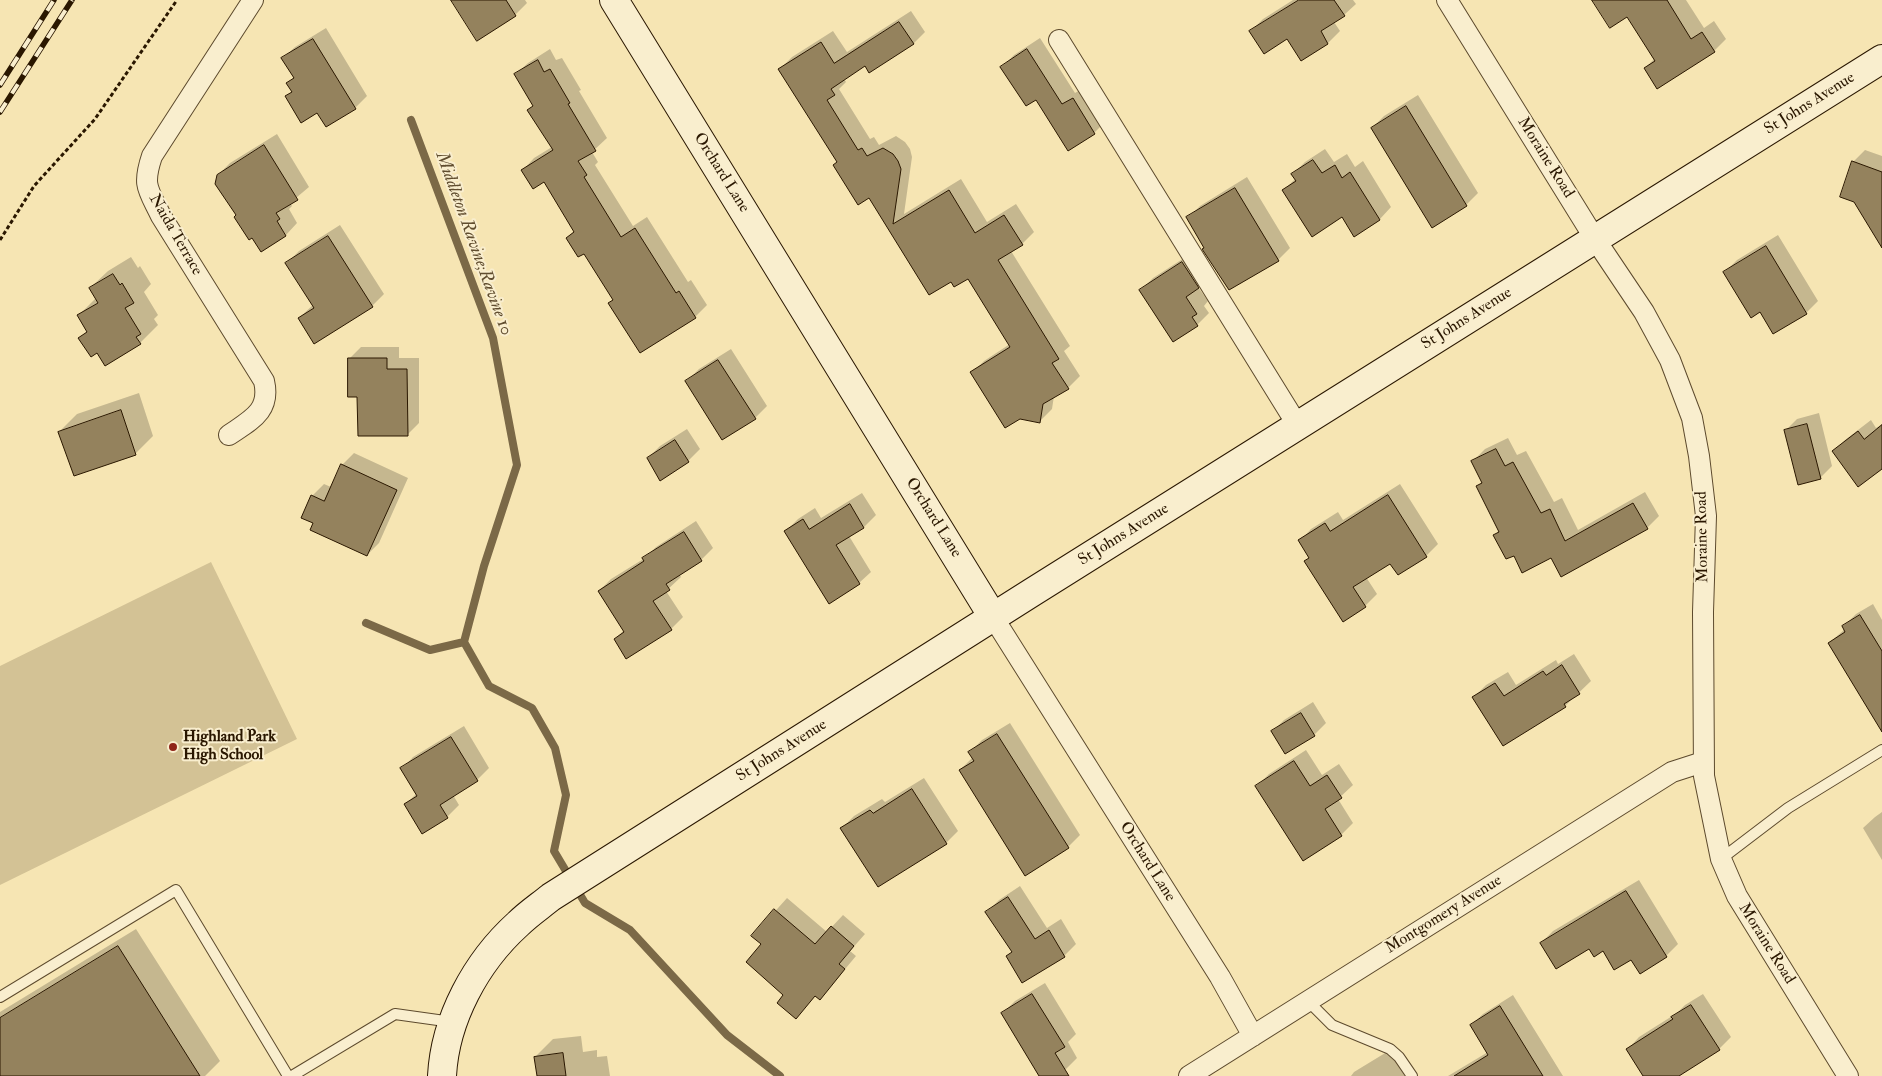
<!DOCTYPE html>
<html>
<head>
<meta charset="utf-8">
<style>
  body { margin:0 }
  canvas { display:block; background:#f6e5b3 }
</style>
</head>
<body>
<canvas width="1882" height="1076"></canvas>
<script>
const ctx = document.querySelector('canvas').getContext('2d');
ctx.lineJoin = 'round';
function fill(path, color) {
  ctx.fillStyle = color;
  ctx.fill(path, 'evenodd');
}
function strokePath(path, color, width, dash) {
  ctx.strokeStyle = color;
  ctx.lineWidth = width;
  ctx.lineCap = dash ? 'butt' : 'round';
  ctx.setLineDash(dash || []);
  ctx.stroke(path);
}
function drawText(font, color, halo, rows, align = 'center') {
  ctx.font = font + ' "IM FELL Double Pica",serif';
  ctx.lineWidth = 4;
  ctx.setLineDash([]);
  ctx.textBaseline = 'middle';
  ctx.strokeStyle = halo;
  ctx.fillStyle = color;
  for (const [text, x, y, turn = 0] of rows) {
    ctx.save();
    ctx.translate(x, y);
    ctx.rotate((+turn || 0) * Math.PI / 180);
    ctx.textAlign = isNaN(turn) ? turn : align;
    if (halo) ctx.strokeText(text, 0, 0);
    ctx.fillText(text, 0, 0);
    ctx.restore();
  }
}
const green = new Path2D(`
  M211 562 297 739 0 885V666Z`);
const shadow = new Path2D(`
  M454 0H525L527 3 515 15Z
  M1293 0H1353L1356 4 1344 15 1334 22 1340 31 1328 43 1301 59 1288 38 1251 31 1263 19Z
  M1603 0H1686L1704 28 1714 21 1726 39 1714 51 1645 68 1655 58 1628 15Z
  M911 11 925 32 913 44 866 65 844 79 846 82 839 89 870 139 874 137 879 145 896 136 905 142 910 149 912 157 904 214 961 179 987 222 1016 204 1034 232 1022 244 1011 251 1070 346 1064 351 1080 376 1068 388 1054 396 1052 409 1040 421 972 373 984 361 1010 344 968 277 951 280 929 293 869 196 838 162 780 69 792 57 833 31 847 52Z
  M326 28 367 96 355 108 326 125 318 111 286 97 293 90 288 83 294 77 283 58 295 47Z
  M1040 38 1075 93 1085 87 1106 121 1094 133 1037 98 1002 67 1014 55Z
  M550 49 556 60 562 58 581 90 579 91 607 138 592 152 598 162 595 165 633 226 647 217 688 282 691 280 707 305 695 317 610 303 614 299 585 252 567 238 575 230 544 180 523 170 534 158 552 147 534 105 516 74 528 63Z
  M1418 95 1478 193 1466 205 1372 128 1384 116Z
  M277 134 309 187 290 203 292 206 289 209 297 223 286 235 261 250 238 215 218 175 230 163Z
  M1325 149 1334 162 1347 154 1355 167 1363 161 1391 207 1380 219 1354 235 1342 216 1284 190 1296 178 1293 174 1305 162Z
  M1865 150 1882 156V240L1853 162Z
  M1247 177 1290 248 1278 260 1206 247 1188 218 1200 206Z
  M340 225 384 294 372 306 299 318 313 305 287 263 299 251Z
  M1778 235 1818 301 1806 313 1760 311 1725 272 1737 260Z
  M1195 251 1210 275 1198 287 1208 301 1204 306 1209 313 1197 325 1141 290 1153 278Z
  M131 257 138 268 140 266 151 284 144 292 158 315 154 319 158 325 140 343 97 351 80 338 87 331 78 316 96 298 90 288 108 271Z
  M361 347H399V358H419V423L407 435 358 396 349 359Z
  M731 349 767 406 755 418 687 381 699 369Z
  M139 393 153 436 135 454 59 432 77 414Z
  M1819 413 1832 466 1820 478 1785 431 1797 419Z
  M1871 420 1876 428 1882 424V467L1834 452 1845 440Z
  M687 429 700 449 688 461 648 458 660 446Z
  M1508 438 1517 455 1526 451 1554 502 1562 498 1578 530 1645 492 1659 516 1647 528 1551 557 1514 554 1495 535 1499 530 1477 486 1483 481 1473 461 1485 449Z
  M354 453 408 478 379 543 367 555 315 523 312 496 324 484 331 487 342 465Z
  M1400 484 1438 544 1426 556 1391 562 1366 577 1377 594 1365 606 1310 557 1300 541 1311 529 1338 512 1343 520Z
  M862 493 876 515 864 527 849 536 871 572 859 583 786 531 798 519 815 508 821 518Z
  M696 521 713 548 701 560 679 574 681 577 666 591 683 617 671 629 615 639 624 630 599 591 611 579 645 558 656 547Z
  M1873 604 1882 620V717L1829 643 1845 629 1844 626 1856 614Z
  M1574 654 1591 681 1565 706 1474 697 1486 685 1508 672 1516 685 1556 660 1558 664Z
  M1313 702 1326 723 1314 735 1272 732 1284 720Z
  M1010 723 1080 835 1068 847 1025 874 960 770 972 758 970 752 982 740Z
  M464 726 489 768 477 780 453 795 459 805 447 817 406 804 417 793 402 769 413 757Z
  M1306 750 1322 775 1339 764 1353 785 1338 799 1353 823 1341 835 1257 786 1269 774Z
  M924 778 958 831 946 843 842 828 854 816 882 799 885 802Z
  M1882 812V860L1863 828 1875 817Z
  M1639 880 1678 944 1666 956 1632 958 1590 947 1541 943 1553 931Z
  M1020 886 1047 928 1061 919 1076 944 1064 956 1022 981 1007 956 1013 951 987 912 999 900Z
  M787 898 827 932 843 915 865 934 850 951 856 956 831 986 820 998 816 995 796 1018 763 944 753 936Z
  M136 929 220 1061 205 1076H0V1012Z
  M1045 983 1076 1034 1068 1042 1077 1058 1065 1070 1056 1076H1041L1003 1013 1015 1001Z
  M1703 994 1731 1037 1719 1049 1677 1076H1645L1628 1049 1639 1037 1677 1013 1685 1005Z
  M1513 995 1563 1076H1448L1488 1052 1471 1025 1483 1014Z
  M581 1036 583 1052 597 1050V1057L607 1056 610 1076H538L535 1057 553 1039Z
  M1395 1047 1414 1076H1351L1354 1072Z`);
const stream = new Path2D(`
  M411 120 493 338 517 465 484 566 464 642 489 686 532 708 555 748 566 795 554 851 585 903 630 930 727 1035 780 1076
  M366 623 430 650 464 642`);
const building = new Path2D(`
  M451 0H506L516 16 477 41Z
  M1299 0H1334L1345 16 1321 31 1328 44 1301 61 1287 39 1264 54 1249 31Z
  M1592 0H1667L1691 39 1702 32 1715 52 1657 89 1644 68 1655 61 1627 17 1610 28Z
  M899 22 914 44 869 73 865 66 831 89 835 95 827 100 858 150 862 148 867 156 883 148 893 154 898 161 901 169 893 224 949 190 975 233 1004 215 1023 245 998 260 1059 359 1052 363 1069 389 1043 404 1040 423 1020 419 1005 428 970 372 1010 347 968 279 954 287 951 282 929 295 869 198 858 205 833 165 837 162 778 69 821 42 834 63Z
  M313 39 356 109 326 127 317 113 301 123 285 96 292 92 286 83 294 78 281 58Z
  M1027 49 1062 104 1073 98 1095 134 1068 151 1036 100 1026 106 1000 67Z
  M538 60 544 72 550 69 570 103 568 104 596 151 578 161 587 175 584 177 621 237 635 228 676 293 679 291 696 318 640 353 608 303 613 300 584 254 578 257 566 238 574 232 544 182 533 189 521 170 553 150 527 110 533 106 514 74Z
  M1406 106 1467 206 1432 228 1371 128Z
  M264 145 298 200 276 213 280 219 277 221 286 236 261 252 252 238 249 240 234 217 236 215 215 184 217 175Z
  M1313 160 1322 173 1335 165 1342 178 1350 172 1380 220 1354 237 1342 217 1312 237 1282 190 1296 181 1291 174Z
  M1852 161 1882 172V248L1854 202 1840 197Z
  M1235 188 1279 261 1229 290 1202 249 1204 248 1186 217Z
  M328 236 373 307 314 344 298 318 314 308 285 263Z
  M1766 246 1807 314 1773 334 1760 312 1751 318 1723 272Z
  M1182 262 1199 288 1186 297 1197 314 1192 317 1198 326 1173 342 1139 290Z
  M113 274 120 285 122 283 134 303 125 308 141 334 136 337 141 344 105 366 97 353 91 357 78 338 87 332 77 315 98 303 89 288Z
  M348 358H387V369H407L408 436H358L357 397H348Z
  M718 360 756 419 722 440 685 381Z
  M121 410 136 455 74 476 58 432Z
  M1807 424 1821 479 1798 485 1784 430Z
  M1882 425V469L1858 487 1832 451 1858 431 1864 439Z
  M675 440 689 462 660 481 647 458Z
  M1496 449 1505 466 1513 462 1541 513 1550 509 1565 541 1633 503 1648 529 1561 577 1551 558 1522 573 1514 556 1506 559 1493 535 1499 532 1476 486 1482 483 1471 461Z
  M341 464 397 490 367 556 310 530 313 523 301 518 311 495 324 501Z
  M1388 495 1427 557 1398 575 1390 564 1353 587 1366 607 1343 622 1304 561 1309 558 1298 540 1325 523 1330 531Z
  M850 504 864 528 836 545 860 584 829 604 784 531 803 519 809 529Z
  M684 532 702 561 666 584 670 590 653 601 672 630 626 659 614 639 624 632 598 591 644 561 642 558Z
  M1860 615 1882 651V732L1828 643 1845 632 1842 626Z
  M1562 665 1580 694 1564 704 1566 707 1503 746 1472 697 1495 683 1504 696 1543 671 1546 675Z
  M1301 713 1315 736 1285 754 1271 731Z
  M997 734 1069 848 1025 876 959 770 974 761 968 752Z
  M451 737 478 781 440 805 448 818 422 834 404 804 417 796 400 768Z
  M1294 761 1310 786 1327 775 1342 798 1325 809 1342 836 1303 861 1255 786Z
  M912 789 947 844 878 887 840 828 870 810 873 813Z
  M1626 891 1667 957 1640 974 1631 960 1614 970 1603 951 1594 957 1589 949 1556 969 1540 943Z
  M1008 897 1035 939 1049 930 1065 957 1022 983 1006 956 1012 952 985 912Z
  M774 909 815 944 831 926 854 946 839 964 845 969 820 1000 815 996 796 1019 777 1003 783 995 746 962 761 944 751 936Z
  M118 946 200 1076H0V1018Z
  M1032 994 1065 1047 1055 1053 1069 1076H1039L1001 1013Z
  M1691 1005 1720 1050 1679 1076H1643L1626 1049 1673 1019 1671 1017Z
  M1500 1006 1543 1076H1454L1488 1055 1470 1025Z
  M563 1053 566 1076H537L534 1057Z`);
const path = new Path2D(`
  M0 240 34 186 95 119 177 0`);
const lane = new Path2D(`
  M1721 859 1788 808 1882 750
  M0 997 176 890 288 1076
  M1308 1001 1332 1025 1390 1049 1399 1057 1412 1076
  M292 1076 395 1014 452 1022`);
const street = new Path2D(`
  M1447 0 1595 239 1644 312 1670 360 1692 418 1699 456 1706 516 1703 612 1704 776 1721 859 1737 896 1848 1076
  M1059 40 1298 426
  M229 435C251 420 271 411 264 381L161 216C148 189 142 186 152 156L253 0
  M993 617 1220 977 1253 1036
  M1189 1076 1672 772 1703 762`);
const secondary = new Path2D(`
  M614 0 993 617
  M442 1076C445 1019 476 962 518 924 528 914 540 906 551 897L1031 593 1882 59`);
const rail = new Path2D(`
  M0 85 54 0
  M0 112 72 0`);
const markers = [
  [173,747,5,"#8f2418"]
];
const streetNames = [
  ["St Johns Avenue",1810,104,-32],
  ["Moraine Road",1545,158,58],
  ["Orchard Lane",721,173,58],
  ["Naida Terrace",175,235,60],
  ["St Johns Avenue",1467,319,-32],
  ["Orchard Lane",933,518,58],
  ["St Johns Avenue",1124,535,-32],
  ["Moraine Road",1703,537,-91],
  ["St Johns Avenue",782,751,-32],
  ["Orchard Lane",1147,862,58],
  ["Montgomery Avenue",1444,915,-32],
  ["Moraine Road",1766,944,58]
];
const poiNames = [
  ["Highland Park",183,738],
  ["High School",183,756]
];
const waterNames = [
  ["Middleton Ravine;Ravine 10",473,244,70]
];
fill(green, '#d3c295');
fill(shadow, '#0003');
strokePath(stream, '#7b6947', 8);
fill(building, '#94825d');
strokePath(building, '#2a1700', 1);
strokePath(lane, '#5d4a2d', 12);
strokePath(street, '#5d4a2d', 22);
strokePath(secondary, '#2a1700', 30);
strokePath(path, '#2a1700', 3, [4, 2.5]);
strokePath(lane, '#f9eece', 10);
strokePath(street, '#f9eece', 20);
strokePath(secondary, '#f9eece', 28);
strokePath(rail, '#2a1700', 5.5);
strokePath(rail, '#f9eece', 4, [11]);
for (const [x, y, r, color] of markers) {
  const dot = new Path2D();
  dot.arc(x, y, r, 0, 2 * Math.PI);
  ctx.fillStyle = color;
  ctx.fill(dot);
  strokePath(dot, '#f9eece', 2);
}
drawText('16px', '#2a1700', '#f9eece', streetNames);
drawText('bold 16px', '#2a1700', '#f9eece', poiNames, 'left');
drawText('italic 18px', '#604d2f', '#f9eece', waterNames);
</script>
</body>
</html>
